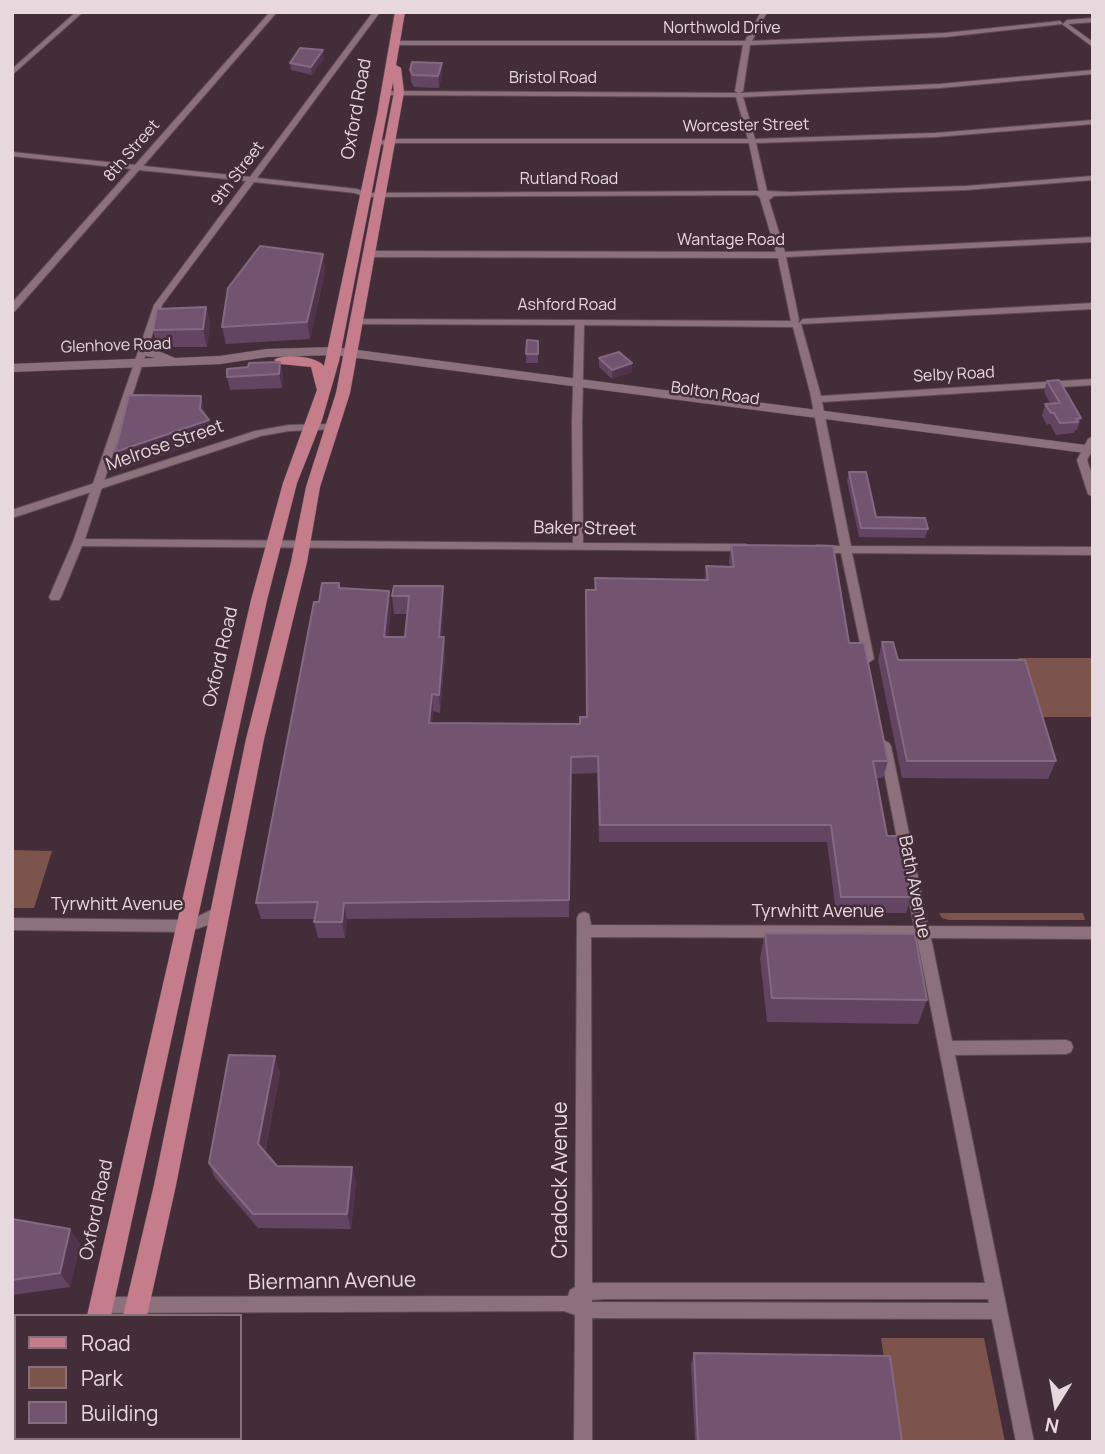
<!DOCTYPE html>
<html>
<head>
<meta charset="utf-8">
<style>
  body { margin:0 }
  #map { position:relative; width:1105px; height:1454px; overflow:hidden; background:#432d38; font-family:Manrope,sans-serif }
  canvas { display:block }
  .frame { position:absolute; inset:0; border:14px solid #e7d8de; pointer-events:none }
  .legend { position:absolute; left:14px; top:1314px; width:228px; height:126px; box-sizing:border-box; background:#432d38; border:2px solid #85717a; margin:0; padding:9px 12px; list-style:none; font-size:21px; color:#e7d8de }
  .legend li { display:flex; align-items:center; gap:14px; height:35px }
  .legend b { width:35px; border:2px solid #85717a }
  .north { position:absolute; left:1021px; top:1370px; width:70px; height:70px; -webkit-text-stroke:5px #432d38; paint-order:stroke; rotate:191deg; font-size:19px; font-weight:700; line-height:28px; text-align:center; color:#e7d8de }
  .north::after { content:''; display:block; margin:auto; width:24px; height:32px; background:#e7d8de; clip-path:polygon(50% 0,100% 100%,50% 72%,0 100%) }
</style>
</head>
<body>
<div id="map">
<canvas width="1105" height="1454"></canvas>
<div class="frame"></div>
<ul class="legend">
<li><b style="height:9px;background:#c67d8b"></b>Road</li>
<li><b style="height:19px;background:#7c544b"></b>Park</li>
<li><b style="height:19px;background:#725470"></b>Building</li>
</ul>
<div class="north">N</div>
</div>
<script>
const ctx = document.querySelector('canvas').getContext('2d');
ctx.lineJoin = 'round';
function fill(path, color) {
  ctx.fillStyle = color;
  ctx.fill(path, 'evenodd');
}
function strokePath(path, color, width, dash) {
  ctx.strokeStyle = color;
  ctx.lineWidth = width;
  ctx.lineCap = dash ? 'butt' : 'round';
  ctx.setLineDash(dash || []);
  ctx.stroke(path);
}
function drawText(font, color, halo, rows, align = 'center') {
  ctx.font = font + ' Manrope,sans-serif';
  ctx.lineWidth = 5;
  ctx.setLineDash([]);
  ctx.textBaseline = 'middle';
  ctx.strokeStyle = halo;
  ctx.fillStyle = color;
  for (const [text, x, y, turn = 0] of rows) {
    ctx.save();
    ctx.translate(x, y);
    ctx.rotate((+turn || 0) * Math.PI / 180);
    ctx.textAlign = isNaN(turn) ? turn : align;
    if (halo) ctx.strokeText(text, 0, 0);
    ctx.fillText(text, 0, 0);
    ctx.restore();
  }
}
const green = new Path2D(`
  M1018 658H1093V717H1039Z
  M12 850 52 851 34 908H12Z
  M939 913H1083L1085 920H949L942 918Z
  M881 1338H984L1005 1442H896Z`);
const minor = new Path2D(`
  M76 12H83L12 75V69Z
  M270 12H277L143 166 250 177 373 12H380L257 178 357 189 366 193 759 191 749 143H398L377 145 373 143 377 141 398 139H748L736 97 386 95 382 93 386 91 738 93 735 91 743 45H394L391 43 394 41H745L761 12H767L752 41 945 33 1060 21 1063 24 1067 20 1093 18V22L1068 24 1093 42V47L1062 24 945 37 750 45 743 91 740 93 940 84 1093 70V74L940 88 743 97 755 139 936 133 1093 120V124L936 137 756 143 767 191 791 192 966 186 1093 176V180L966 190 774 196 769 200 785 252 1093 237V242L786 257 799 320 798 322 799 323 803 319 1093 303V309L801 324 821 396 1093 379V385L822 402 851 546 1093 547V555L852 553 874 659 868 663 864 662 841 553H817L812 549 817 545 840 546 810 392 793 327 584 325 582 423 583 543 746 544 751 548 750 551 82 546 61 597 59 600H51L49 597 73 542 154 305 246 181 139 170 15 311 12 312V303L131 169 12 156V152L135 165ZM254 182 355 193 365 197 757 195 760 198 776 252 370 251 366 254 370 257 778 258 791 321 355 319 354 321 358 324 575 325 572 423 573 543 85 539 162 305Z
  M1093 436V449L1087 460 1093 477V497L1088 494 1077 460 1088 439Z
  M885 741 889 743 891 746 928 926 1093 927V939L931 938 952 1041 1066 1040 1071 1042 1073 1047 1071 1052 1066 1054 955 1055 1034 1442H1016L992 1319 592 1318V1442H574L575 1315 564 1311 101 1313 95 1311 93 1305 95 1299 101 1297 568 1296 570 1290 575 1287 577 918 579 914 584 912 589 914 591 925 914 926 879 746 881 743ZM591 937 917 938 985 1283H592ZM988 1299 989 1303 592 1302V1300L605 1299Z
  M219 906 224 908 226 912C217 924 198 929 184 932L12 930V918L184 920 195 918Z`);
const tertiary = new Path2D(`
  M333 424 339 427 337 429 289 431 261 436 12 518V510L255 431 289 425Z`);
const secondary = new Path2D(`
  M144 339 149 340 156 350 175 358 220 356 267 349 334 347 1093 446V454L334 355 267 357 220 364 12 372V364L156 358 146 356 137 343Z`);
const primary = new Path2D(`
  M395 12H405L396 65 401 68 404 92 350 393 320 487 307 562 264 739 176 1185 147 1316H123L154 1185 246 739 291 562 306 487 336 393 394 92 393 82 339 361 322 420 297 483 267 600 111 1316H87L251 600 283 483 317 390 311 367 281 364 274 360C283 353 317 356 324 366L377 115Z
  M55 1438H81L80 1442H54Z
  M88 1438H114L112 1442H86Z`);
const wall = new Path2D(`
  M324 58 312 75 291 70 290 63Z
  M410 70 442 74 439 88 414 87 411 82Z
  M323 254 325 271 310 339 226 344 222 327Z
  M206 307 210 324 207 347H157L153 330Z
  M527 340 538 341V363H526Z
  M599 358 632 363V372L612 379 599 367Z
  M280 362 283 375 282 388 230 390 227 377 248 367Z
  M1047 381 1081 418 1077 430H1075L1074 433 1056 435 1050 424 1047 425 1042 416 1045 404 1050 403 1044 392Z
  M849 472 876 517 928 529 925 538 859 537 847 481Z
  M731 545 849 643 888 761 883 778H876L887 836 911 897 906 913H836L827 842H599L597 773 571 774 569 917 347 919 345 938H318L314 922 315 919H261L256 903 319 602 340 588 389 591 391 608 388 637H405L407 614H394L392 596 394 586 444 603 441 637 445 654 440 713 433 711 432 723 580 724 586 717V608L594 590 595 578 705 580 706 566H730L729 562Z
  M882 642 898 660 1056 761 1048 779 902 778 878 660Z
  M765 933 927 1000 918 1024 767 1022 760 958Z
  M280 1072 265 1152 277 1166 352 1167 356 1182 351 1229 258 1228 215 1178 209 1163Z
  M12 1219 80 1244 70 1287 12 1295Z
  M694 1353 902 1442H695L691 1365Z
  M12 1362 16 1363V1434H12Z`);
const shadedWall = new Path2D(`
  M323 50 324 58 312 75 311 67Z
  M442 63V74L439 88 438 76Z
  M323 254 325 271 310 339 307 322Z
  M206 307 210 324 207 347 203 329Z
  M280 362 283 375 282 388 279 374Z
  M632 363V372L612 379V370Z
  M201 396 205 413 204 422 209 420 213 438 121 470 115 452Z
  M443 586 444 603 440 654 439 637Z
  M389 591 391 608 386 654 384 637Z
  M444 637 445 654 440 713 439 695Z
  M432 694 433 711 431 740 429 723Z
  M344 903 347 919 345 938 342 922Z
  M275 1056 280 1072 263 1159 258 1144Z
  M352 1167 356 1182 351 1229 347 1214Z
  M70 1229 80 1244 70 1287 60 1273Z`);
const building = new Path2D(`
  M300 48 323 50 311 67 290 63Z
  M412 62 442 63 438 76 413 75 410 70Z
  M260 246 323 254 307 322 222 327 228 288Z
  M206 307 203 329 153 330 157 309Z
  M527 340 538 341V354H526Z
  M619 352 632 363 612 370 599 358Z
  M280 362 279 374 227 377V369L248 367 249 363Z
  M1059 380 1081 418 1076 419 1078 422 1060 423 1054 413H1051L1045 404 1060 403 1047 381Z
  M129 395 201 396 200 409 209 420 115 452Z
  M849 472H866L876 517 925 518 928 529 861 528Z
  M731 545 833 546 849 643H864L888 761H873L887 836H899L911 897H841L831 825H600L598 756 571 757 569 900 344 903 342 922H314L318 902 256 903 314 602H319L322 583H339V588L389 591 384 637H405L409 596H392L394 586H443L439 637H444L439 695 432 694 429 723 580 724V717H587L586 590H596L595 578 708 580 706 566 734 567Z
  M882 642H893L898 660H1025L1056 761H907Z
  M765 933 915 934 927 1000 772 998Z
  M229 1055 275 1056 258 1144 277 1166 352 1167 347 1214H253L209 1163Z
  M12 1219 70 1229 60 1273 12 1280Z
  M694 1353 890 1356 902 1442H698Z
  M12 1362 16 1363V1422H12Z`);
const farStreetnames = [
  ["Northwold Drive",722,29],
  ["Bristol Road",553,79],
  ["Worcester Street",746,126,-1],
  ["8th Street",132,151,-49],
  ["9th Street",238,174,-53],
  ["Rutland Road",569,180],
  ["Wantage Road",731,241],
  ["Ashford Road",567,306],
  ["Glenhove Road",116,346,-2],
  ["Selby Road",954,375,-3],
  ["Bolton Road",715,394,8]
];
const streetNames = [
  ["Oxford Road",357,109,-80],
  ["Melrose Street",165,446,-19],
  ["Baker Street",585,529,1],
  ["Oxford Road",221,657,-77],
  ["Bath Avenue",914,887,79],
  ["Tyrwhitt Avenue",117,905],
  ["Tyrwhitt Avenue",818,912],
  ["Oxford Road",97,1210,-78]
];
const nearStreetnames = [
  ["Cradock Avenue",561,1180,-90],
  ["Biermann Avenue",332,1282,-1]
];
fill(green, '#7c544b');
strokePath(minor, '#5e4c54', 2);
strokePath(tertiary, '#5e4c54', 2);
strokePath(secondary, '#5e4c54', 1);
strokePath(primary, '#5e4c54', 1);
fill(minor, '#8c717d');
fill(tertiary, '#8c717d');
fill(secondary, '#8c717d');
fill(primary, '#c67d8b');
fill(wall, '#644463');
fill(shadedWall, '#51344c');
fill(building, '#725470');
strokePath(building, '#846982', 2);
drawText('16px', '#e7d8de', '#432d38', farStreetnames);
drawText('18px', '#e7d8de', '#432d38', streetNames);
drawText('21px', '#e7d8de', '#432d38', nearStreetnames);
</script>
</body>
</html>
